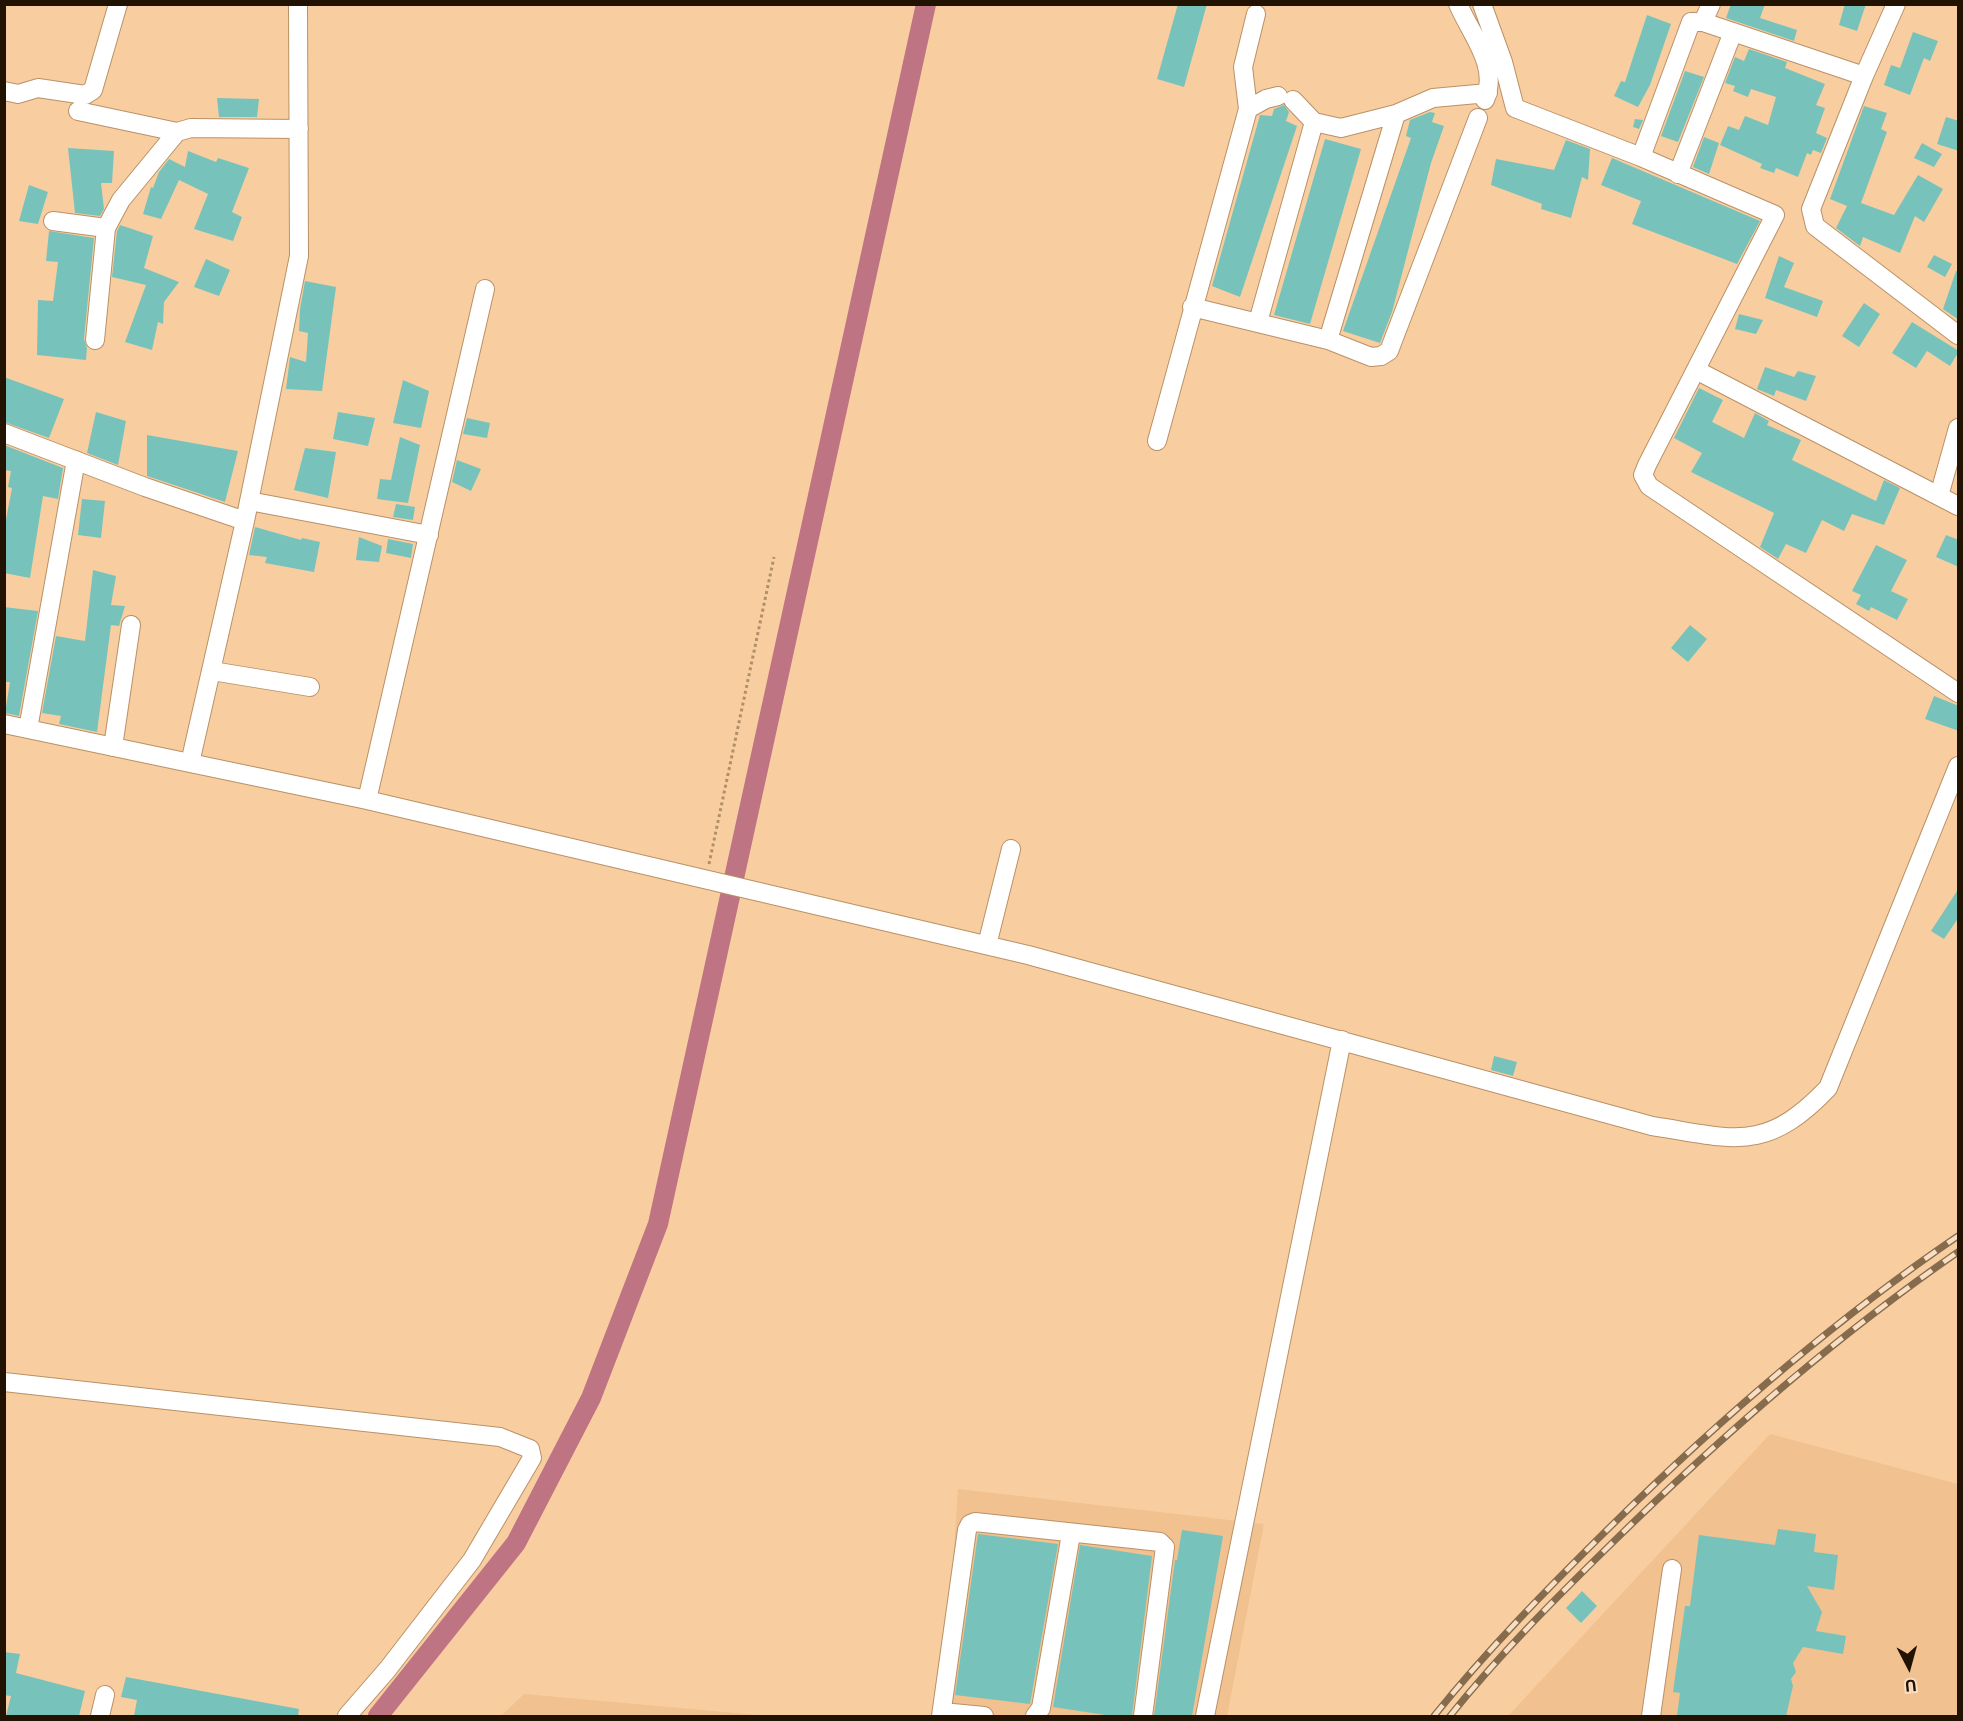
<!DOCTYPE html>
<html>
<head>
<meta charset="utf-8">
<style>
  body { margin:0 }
  #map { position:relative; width:1963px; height:1721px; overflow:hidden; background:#f8cea0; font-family:"Public Sans",sans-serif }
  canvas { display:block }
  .frame { position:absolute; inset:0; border:6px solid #211202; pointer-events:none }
  .north { position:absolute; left:1879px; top:1637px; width:60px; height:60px; -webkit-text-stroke:4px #f8dec3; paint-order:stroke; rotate:174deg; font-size:16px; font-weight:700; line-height:24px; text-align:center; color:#211202 }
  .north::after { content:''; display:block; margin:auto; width:21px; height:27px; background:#211202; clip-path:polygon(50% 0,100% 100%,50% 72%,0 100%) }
</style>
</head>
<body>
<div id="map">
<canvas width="1963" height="1721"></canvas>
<div class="frame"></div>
<div class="north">U</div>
</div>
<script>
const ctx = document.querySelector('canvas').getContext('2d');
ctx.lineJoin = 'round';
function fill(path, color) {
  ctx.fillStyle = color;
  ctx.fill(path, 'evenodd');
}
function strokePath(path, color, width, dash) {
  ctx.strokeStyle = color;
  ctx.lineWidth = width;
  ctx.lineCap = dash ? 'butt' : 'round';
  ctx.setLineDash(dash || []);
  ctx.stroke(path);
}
const built = new Path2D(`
  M1770 1434 1958 1484V1716H1508Z
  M958 1489 1264 1524 1227 1716H943Z
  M524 1694 769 1716H501Z`);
const canal = new Path2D(`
  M378 1716 516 1543 591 1398 658 1224 926 4`);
const building = new Path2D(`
  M1178 4H1207L1184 87 1157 79Z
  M1731 4H1765L1760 18 1797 30 1794 41 1726 18Z
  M1845 4H1866L1857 31 1839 25Z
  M1647 15 1671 24 1650 85 1638 107 1614 96 1621 81 1625 82Z
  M1913 32 1938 41 1930 61 1924 58 1910 95 1884 85 1891 65 1900 68Z
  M1749 49 1787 62 1785 68 1825 84 1816 105 1825 108 1816 133 1827 138 1821 153 1813 150 1811 155 1807 153 1798 177 1776 168 1774 173 1760 168 1762 164 1720 145 1728 126 1739 130 1745 116 1768 125 1776 97 1751 89 1748 97 1733 91 1735 86 1725 83 1735 57 1744 61Z
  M1685 71 1704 77 1678 142 1661 136Z
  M217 98 259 99 257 117H219Z
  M1284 105 1289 112 1286 121 1297 126 1240 297 1212 286 1260 115 1272 116 1274 109Z
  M1864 106 1887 113 1881 129 1887 132 1861 203 1894 215 1918 175 1943 189 1924 222 1915 216 1900 253 1863 237 1860 246 1836 228 1847 206 1830 199Z
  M1430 112 1435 113 1432 122 1444 126 1431 163 1392 312 1380 343 1343 331 1411 138 1406 136 1410 120Z
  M1946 117 1959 121V151L1937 144Z
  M1635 119 1643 120 1639 129 1633 127Z
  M1704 137 1719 143 1709 174 1693 167Z
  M1325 139 1361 149 1310 324 1274 315Z
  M1566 140 1590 149 1588 180 1582 177 1571 218 1541 209 1542 204 1491 185 1496 159 1554 170Z
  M1922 143 1942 154 1934 167 1914 158Z
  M68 148 114 151 112 183H101L104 209 100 216 75 213Z
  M188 151 216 162 218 158 249 168 232 212 242 217 233 241 194 229 208 194 179 180 161 219 143 214 151 187 153 188 159 172 169 159 185 167Z
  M1612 158 1760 221 1737 264 1632 224 1641 201 1601 185Z
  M29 185 48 192 38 224 19 221Z
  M120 225 153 236 144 268 179 282 164 302 163 324 158 322 152 350 125 342 146 285 112 277 117 231Z
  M49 231 94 238 84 339 87 348 86 360 37 355 38 300 53 301 58 262 46 261Z
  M1934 255 1952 264 1945 277 1927 267Z
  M1779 256 1794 263 1784 287 1823 301 1817 317 1765 298Z
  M206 259 230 270 219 296 194 287Z
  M1956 271H1959V320L1943 309Z
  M305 281 336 287 322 391 286 389 290 357 306 362 308 333 299 331 300 309Z
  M1864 303 1880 314 1859 347 1842 336Z
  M1739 314 1763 320 1756 334 1735 329Z
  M1912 322 1959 351 1950 366 1927 351 1916 368 1892 353Z
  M1765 367 1794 377 1798 371 1816 376 1806 401 1776 390 1774 396 1757 389Z
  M4 377 64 399 49 438 4 422Z
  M403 380 429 391 421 428 393 423Z
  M1699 388 1723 400 1712 422 1744 438 1755 413 1769 421 1767 425 1801 440 1792 460 1876 501 1884 480 1900 488 1884 525 1852 514 1844 531 1822 520 1806 553 1786 544 1778 559 1760 547 1774 513 1691 472 1702 453 1674 438Z
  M96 412 126 421 118 465 87 453Z
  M338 412 375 418 368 446 333 439Z
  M467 418 490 423 487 438 463 434Z
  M147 435 238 451 225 502 147 476Z
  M400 437 420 445 408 503 377 499 380 479 391 480Z
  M4 445 63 468 58 499 43 496 30 578 4 573V530L12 488 8 487 11 471 4 470Z
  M305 448 336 452 328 498 294 490Z
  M457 460 481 469 471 491 452 482Z
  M82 499 105 501 101 538 78 535Z
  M396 504 415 507 413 520 393 517Z
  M255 527 301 540 302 538 320 542 314 572 265 563 267 557 249 555Z
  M1946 535 1959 540V567L1936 557Z
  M359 537 382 546 379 562 356 560Z
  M388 539 413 544 411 558 386 553Z
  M1876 545 1907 560 1891 591 1908 599 1897 620 1871 607 1869 611 1856 604 1861 595 1852 591Z
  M93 570 116 576 111 605 125 606 119 626 111 625 97 732 59 724 61 716 42 713 56 636 85 641Z
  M4 607 38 611 19 716 5 713 10 682H4Z
  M1690 625 1707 639 1688 662 1671 648Z
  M1934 696 1959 706V731L1925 719Z
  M1959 888V917L1944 939 1931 931Z
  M1494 1056 1517 1062 1513 1076 1491 1070Z
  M1778 1529 1816 1534 1814 1552 1838 1555 1834 1590 1807 1586 1822 1612 1816 1631 1846 1636 1843 1654 1803 1647 1793 1663 1796 1672 1791 1679 1793 1686 1786 1716H1677L1680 1693 1673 1692 1685 1606H1690L1699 1535 1775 1545Z
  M1182 1530 1223 1536 1192 1716H1154L1175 1560H1177Z
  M978 1534 1058 1544 1030 1704 955 1695Z
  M1080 1545 1152 1556 1132 1716H1112L1053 1707Z
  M1582 1591 1597 1606 1581 1623 1566 1608Z
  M4 1652 20 1654 16 1673 85 1691 79 1716H6L11 1696 4 1695Z
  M126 1677 299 1709 298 1716H134L137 1700 121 1697Z`);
const path = new Path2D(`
  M709 864 774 557`);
const minor = new Path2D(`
  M1458 4C1471 35 1499 65 1485 100
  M1482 4 1503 62 1515 108 1641 157 1775 215 1647 465 1643 475 1649 486 1958 693
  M1896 4 1864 76 1811 209 1815 226 1958 335
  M1703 22 1711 4
  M4 91 18 94 38 88 85 95 93 90 118 4
  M1293 100 1314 122 1341 128 1396 114 1433 98 1488 93
  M1248 109 1243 67 1256 14
  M78 111 177 132
  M1641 157 1691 22H1703L1864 76
  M1678 174 1733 32
  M53 221 106 228
  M1192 307 1328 340 1371 357 1381 356 1389 351 1478 118
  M1258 322 1314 122
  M95 340 106 228 121 200 177 132 191 128 299 129
  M1328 340 1396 114
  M1696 370 1958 506
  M4 433 145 487 245 521
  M1157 441 1248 109 1266 99 1278 96
  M1939 496 1958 428
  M249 501 429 535
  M212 671 310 687
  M4 724 190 763 245 521 299 256 298 4
  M28 729 76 460
  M113 747 131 625
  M190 763 367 800 1028 955 1652 1126C1733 1138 1764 1155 1828 1088L1958 766
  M367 800 485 289
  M987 945 1011 849
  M4 1382 500 1437 530 1449 532 1458 472 1560 387 1670 347 1716
  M942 1712 984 1716
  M100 1716 105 1695
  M941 1716 967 1530 970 1524 975 1522 1160 1542 1165 1547 1143 1716
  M1035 1716 1041 1708 1071 1534
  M1205 1716 1342 1040
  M1651 1716 1672 1569`);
const rail = new Path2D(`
  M1434 1716C1488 1649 1548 1588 1610 1527 1718 1421 1833 1321 1958 1236
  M1450 1716C1498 1656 1553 1601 1608 1547 1717 1440 1832 1339 1958 1252`);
fill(built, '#f1c18f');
strokePath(canal, '#be7482', 20);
fill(building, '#77c3bc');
strokePath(minor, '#ba9166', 20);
strokePath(path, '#b18f6b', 3, [3, 3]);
strokePath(minor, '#fff', 18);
strokePath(rail, '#866b4c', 7);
strokePath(rail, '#f8dec3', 4.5, [14]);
</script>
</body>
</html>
